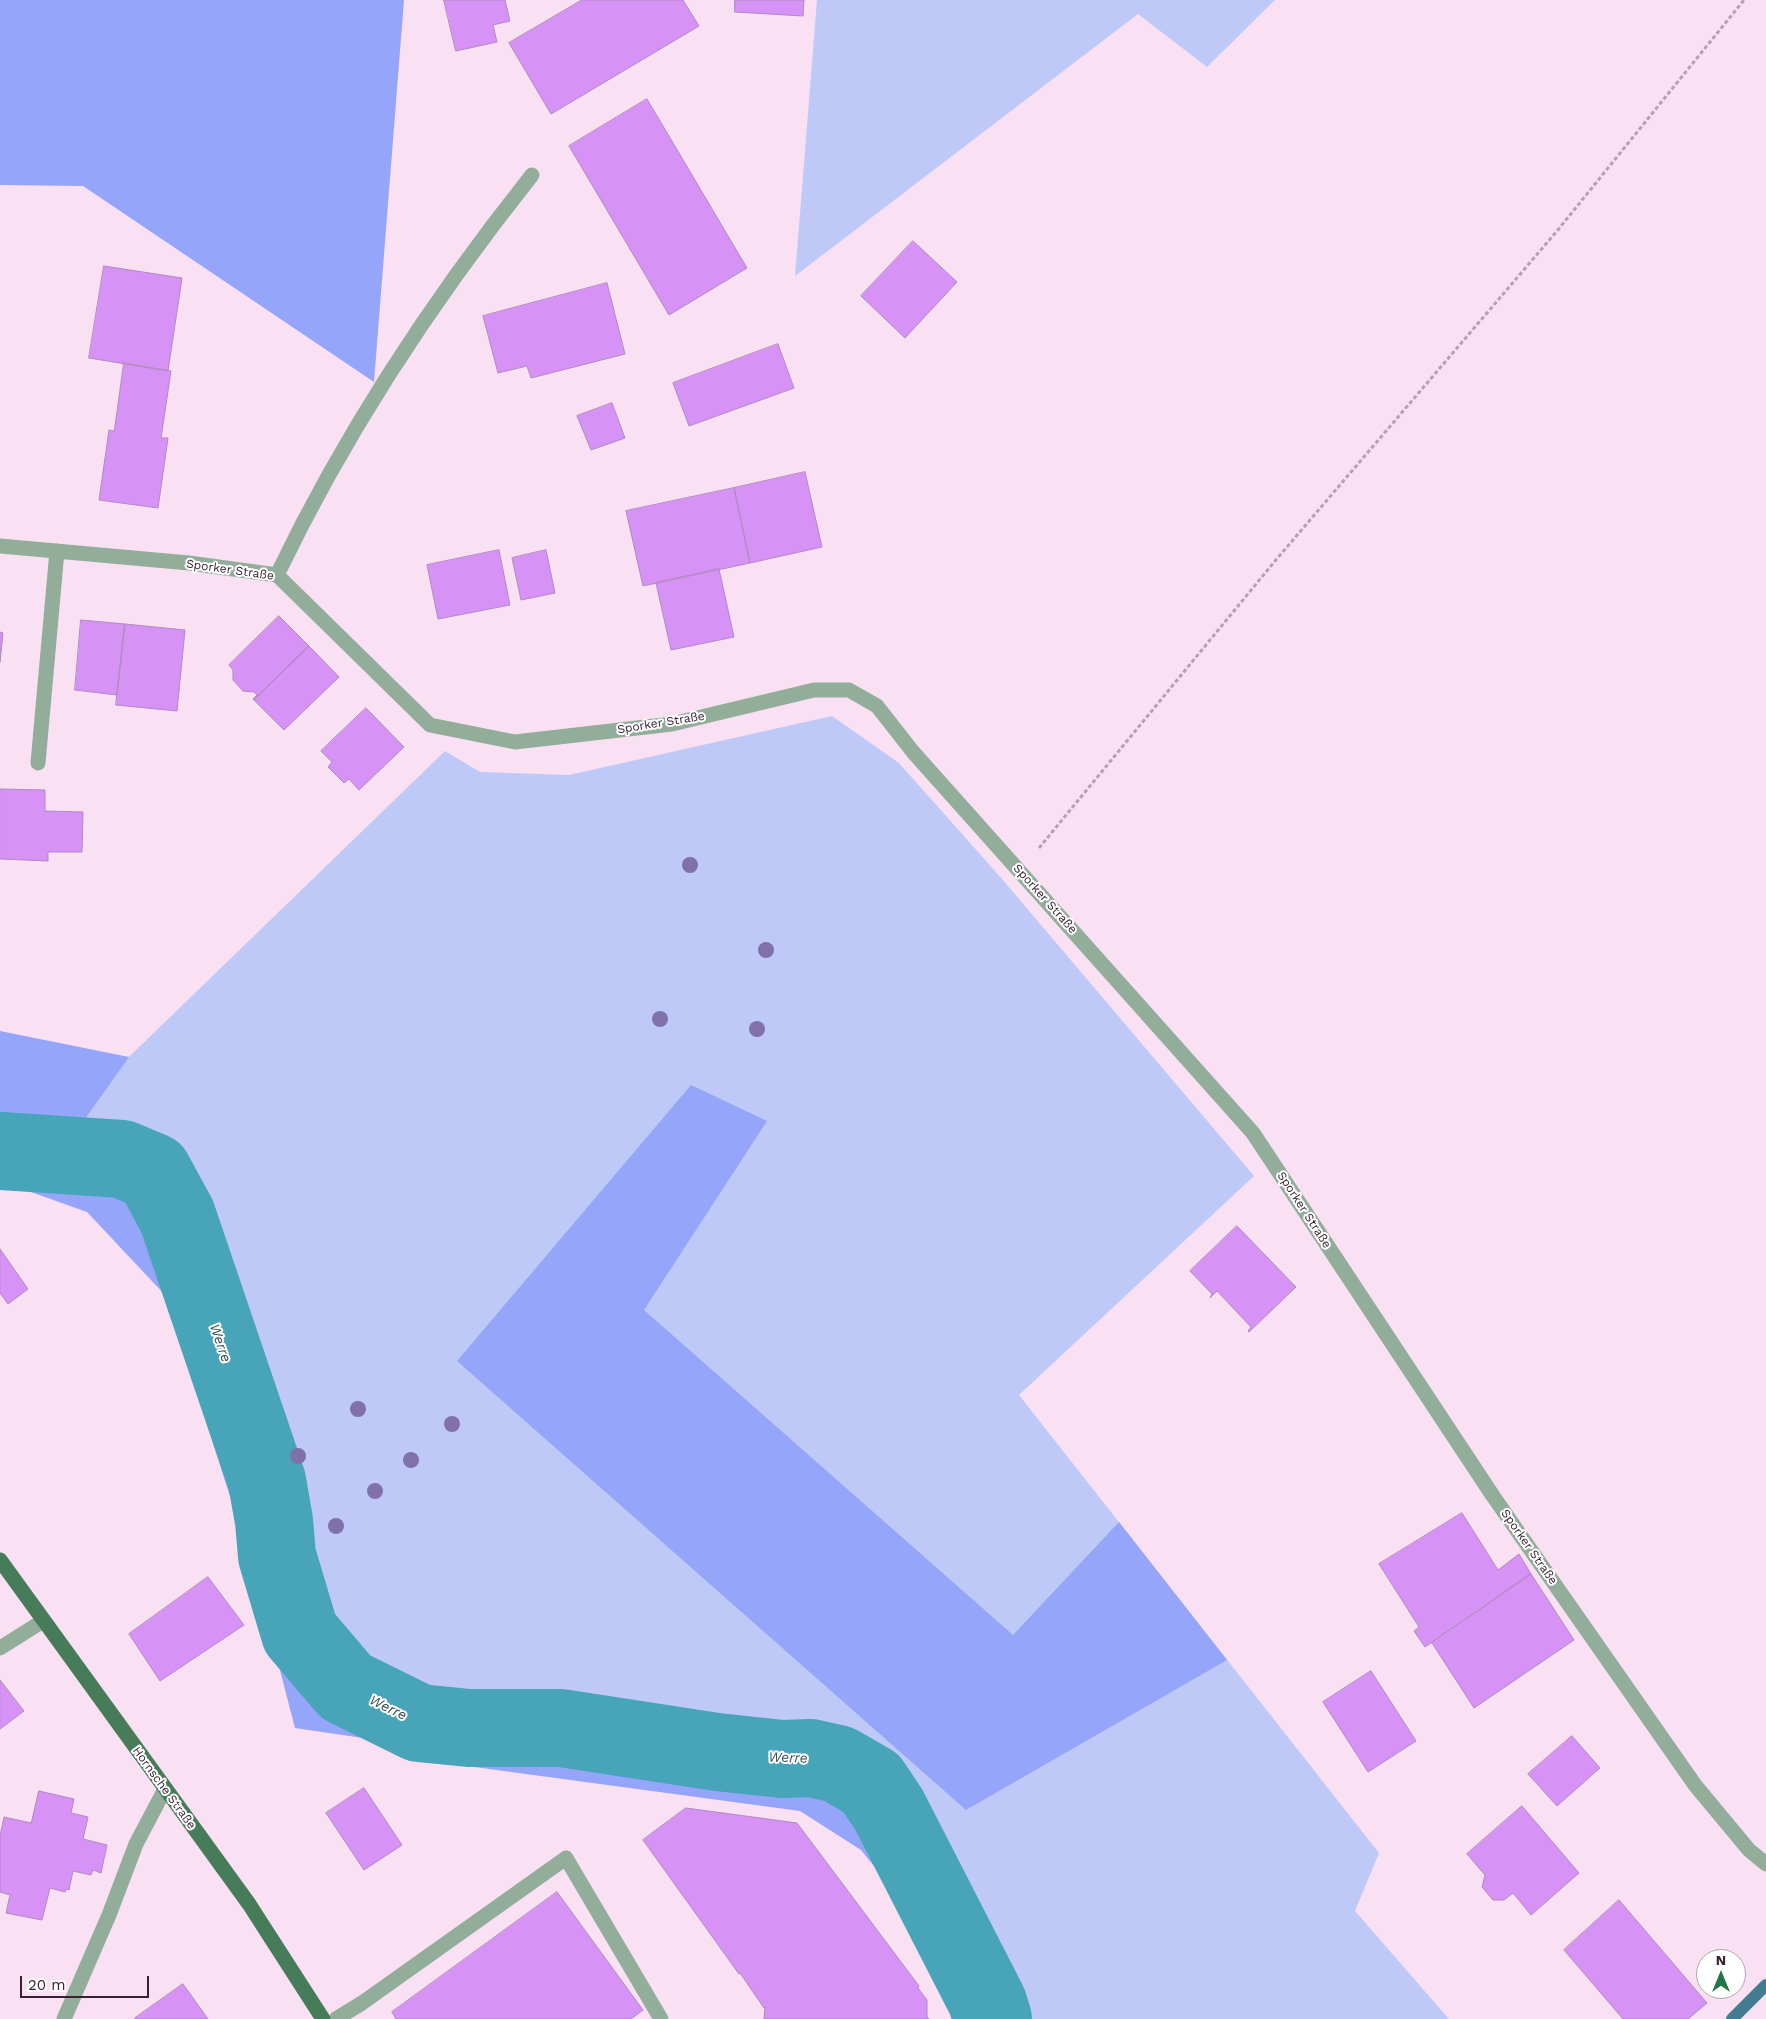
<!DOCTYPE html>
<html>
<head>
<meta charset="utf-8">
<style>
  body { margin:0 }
  #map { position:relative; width:1766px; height:2019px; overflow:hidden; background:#fae0f3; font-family:"Work Sans",sans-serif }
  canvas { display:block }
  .north { position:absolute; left:1696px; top:1949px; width:50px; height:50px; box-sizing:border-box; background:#fff; border:1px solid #afa6ad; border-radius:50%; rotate:0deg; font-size:14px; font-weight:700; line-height:20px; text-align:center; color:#372032 }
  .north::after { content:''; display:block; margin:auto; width:18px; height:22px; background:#227648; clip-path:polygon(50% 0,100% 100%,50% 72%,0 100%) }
  .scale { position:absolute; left:20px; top:1976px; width:129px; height:22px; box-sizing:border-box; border:2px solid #372032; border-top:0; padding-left:6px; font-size:15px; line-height:18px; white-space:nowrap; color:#372032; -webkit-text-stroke:4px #fff; paint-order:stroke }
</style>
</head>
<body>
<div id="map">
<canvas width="1766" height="2019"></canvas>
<div class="north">N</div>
<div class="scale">20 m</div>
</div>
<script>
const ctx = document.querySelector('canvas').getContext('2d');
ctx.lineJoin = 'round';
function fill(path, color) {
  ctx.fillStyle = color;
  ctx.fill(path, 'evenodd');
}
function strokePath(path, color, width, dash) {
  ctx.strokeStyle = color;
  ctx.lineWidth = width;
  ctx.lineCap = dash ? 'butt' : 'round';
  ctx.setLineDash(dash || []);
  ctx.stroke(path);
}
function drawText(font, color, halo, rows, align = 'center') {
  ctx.font = font + ' "Work Sans",sans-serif';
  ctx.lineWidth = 4;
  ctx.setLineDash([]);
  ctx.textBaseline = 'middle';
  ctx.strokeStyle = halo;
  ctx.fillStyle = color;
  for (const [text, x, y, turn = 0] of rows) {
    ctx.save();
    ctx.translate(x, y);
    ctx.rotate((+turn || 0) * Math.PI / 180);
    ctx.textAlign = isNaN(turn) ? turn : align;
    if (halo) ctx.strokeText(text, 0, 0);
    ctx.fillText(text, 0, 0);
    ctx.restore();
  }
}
const green = new Path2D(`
  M817 0H1275L1207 67 1138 14 795 276Z
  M832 716 899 763 1002 879 1254 1176 1019 1395 1379 1853 1355 1911 1449 2019H1007L939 1863 851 1785 641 1738 492 1722 396 1689 368 1667 298 1554 280 1503 72 1112 445 751 480 772 569 775Z`);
const forest = new Path2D(`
  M0 0H404L374 382 83 186 0 185Z
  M0 1031 129 1057 85 1119 184 1205 298 1554 368 1667 396 1689 492 1722 641 1738 851 1785 939 1863 1007 2019H951L942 1951 861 1850 800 1811 452 1764 363 1738 295 1728 256 1578 166 1296 87 1212 0 1181Z
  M691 1085 767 1121 644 1310 1013 1635 1119 1522 1227 1660 966 1810 457 1361Z`);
const stream = new Path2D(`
  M1732 2019 1766 1985`);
const river = new Path2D(`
  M0 1151 122 1159 153 1172 177 1216 267 1481 274 1521 277 1556 300 1633 346 1687 419 1723 469 1728H561L717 1752 782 1759 811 1758 838 1764 871 1783 889 1810 988 2003 993 2019`);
const building = new Path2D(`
  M444 0H505L510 21 493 25 497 42 456 51Z
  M582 0H683L699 26 551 114 509 43Z
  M735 0H804L803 16 735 12Z
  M647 99 747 268 669 315 569 146Z
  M913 241 957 282 905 338 861 296Z
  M104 266 182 278 168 371 89 358Z
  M607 283 625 354 531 378 527 366 498 373 483 316Z
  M778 344 794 388 689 426 673 383Z
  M124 363 171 371 161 438H168L158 508 99 500 109 430 114 431Z
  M612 403 625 438 591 450 577 416Z
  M805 472 822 547 750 563 734 488Z
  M734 488 750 563 643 586 626 511Z
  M499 550 510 605 438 619 427 565Z
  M546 550 555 593 521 600 512 558Z
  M719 569 734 637 671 650 656 583Z
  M279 616 309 646 254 700 253 699 257 695 254 692 243 691 233 680V670L229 665Z
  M81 620 125 624 117 695 75 690Z
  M125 624 185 630 177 711 116 705Z
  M0 632 3 633 0 662Z
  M309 646 339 677 284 730 254 700Z
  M366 708 404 747 359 790 349 779 344 783 328 767 332 762 321 751Z
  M0 789 45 790V811L83 812 82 852H48V861L0 859Z
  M1237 1226 1296 1287 1249 1332 1248 1331 1251 1327 1217 1291 1210 1298 1212 1294 1190 1271Z
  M0 1249 28 1289 8 1304 0 1293Z
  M1462 1513 1498 1570 1519 1554 1531 1574 1425 1647 1414 1631 1419 1627 1379 1564Z
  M1531 1574 1574 1640 1474 1708 1432 1643Z
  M208 1577 244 1625 160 1681 129 1634Z
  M1371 1671 1416 1741 1368 1772 1323 1702Z
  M0 1680 24 1711 0 1729Z
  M1572 1736 1600 1768 1557 1806 1528 1774Z
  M364 1788 402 1845 364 1870 326 1813Z
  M39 1791 74 1799 71 1813 88 1817 83 1839 107 1845 101 1873 93 1870 91 1875 73 1871 69 1890 66 1889 65 1892 50 1888 42 1920 6 1913 10 1895 0 1892V1836L4 1817 31 1823Z
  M1522 1806 1579 1873 1531 1915 1513 1893 1504 1900H1493L1482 1887 1485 1875 1467 1854Z
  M686 1808 797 1823 919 1986 918 1988 927 2000V2017L929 2019H764L765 2007 764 2008 740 1973 739 1974 643 1840Z
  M557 1892 643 2010 631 2019H396L392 2012Z
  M1619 1900 1707 2003 1688 2019H1623L1564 1950Z
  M183 1984 208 2019H135V2018Z`);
const path = new Path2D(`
  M1039 848 1275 561 1557 231 1744 0`);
const minor = new Path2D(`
  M0 546 189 563 277 575 430 725 515 742 672 724 814 690H849L877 706 913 752 1253 1133 1493 1496 1695 1785 1749 1850 1766 1864
  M277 575C345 433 434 298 532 175
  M38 763 57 551
  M0 1648 43 1621
  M64 2019 109 1915 136 1844 165 1789
  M336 2019 362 2003 566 1858 661 2019`);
const major = new Path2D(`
  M0 1560 249 1904 323 2019`);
const trees = [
  [690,865],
  [766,950],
  [660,1019],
  [757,1029],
  [358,1409],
  [452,1424],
  [298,1456],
  [411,1460],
  [375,1491],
  [336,1526]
];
const streetNames = [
  ["Sporker Straße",230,570,8],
  ["Sporker Straße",661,723,-9],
  ["Sporker Straße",1045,899,48],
  ["Sporker Straße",1304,1210,57],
  ["Sporker Straße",1529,1547,55],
  ["Hornsche Straße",164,1788,54]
];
const waterNames = [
  ["Werre",220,1343,71],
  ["Werre",388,1708,26],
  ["Werre",788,1758,2]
];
fill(green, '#bfc9f8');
fill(forest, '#95a5f9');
strokePath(stream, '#427c90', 12);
strokePath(river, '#47a4b9', 78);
fill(building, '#d792f5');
strokePath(building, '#b089c1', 1);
strokePath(path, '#b89fb2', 3, [4, 2.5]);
strokePath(minor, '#92ae9b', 15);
strokePath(major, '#477c5b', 15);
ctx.fillStyle = '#8070ab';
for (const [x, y] of trees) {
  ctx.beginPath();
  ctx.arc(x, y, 8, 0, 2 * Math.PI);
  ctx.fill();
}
drawText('12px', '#372032', '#fff', streetNames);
drawText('italic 14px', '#324f56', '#fff', waterNames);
</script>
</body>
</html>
